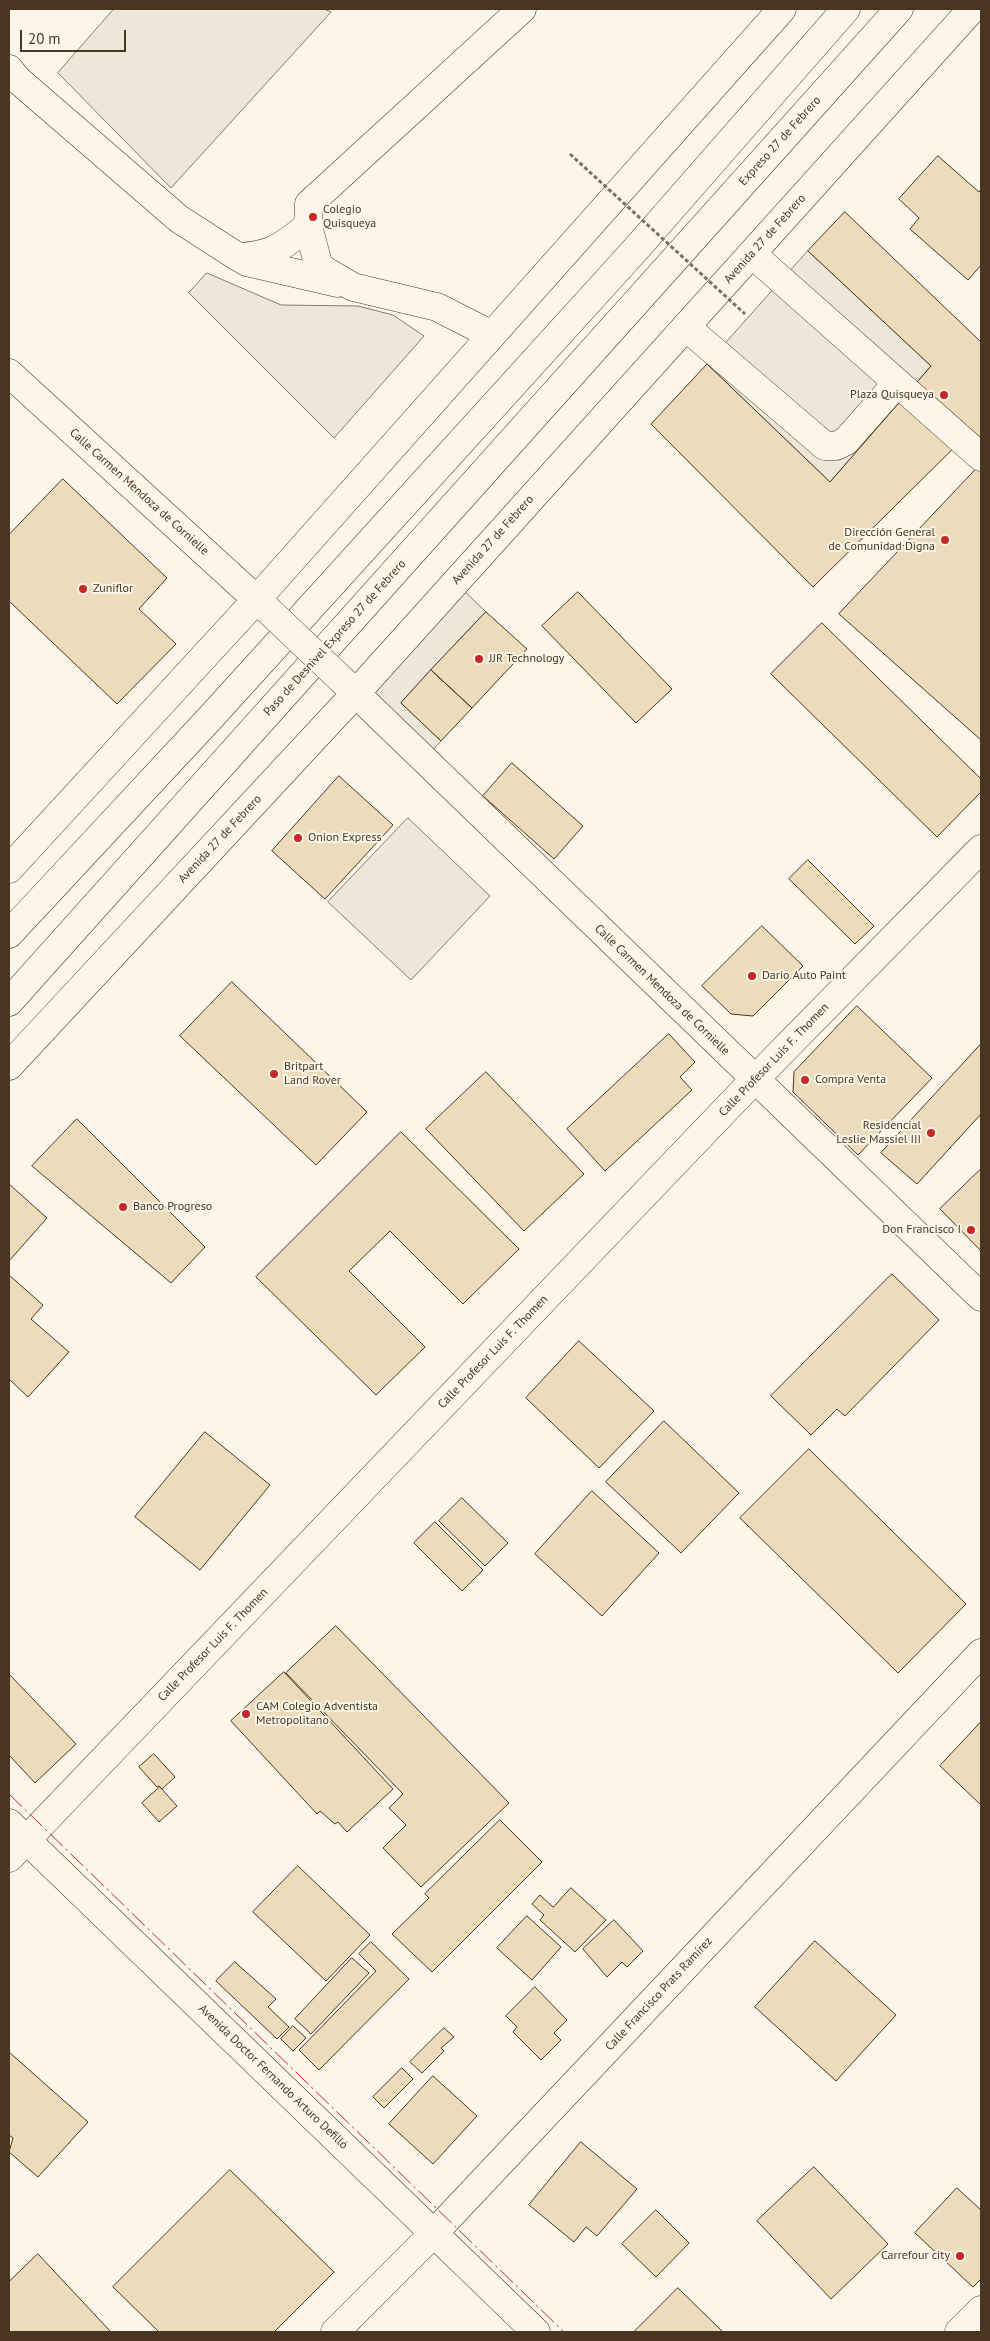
<!DOCTYPE html>
<html>
<head>
<meta charset="utf-8">
<style>
  body { margin:0 }
  #map { position:relative; width:990px; height:2341px; overflow:hidden; background:#fbf6e9; font-family:"PT Sans",sans-serif }
  canvas { display:block }
  .frame { position:absolute; inset:0; border:10px solid #4a3520; pointer-events:none }
  .scale { position:absolute; left:20px; top:30px; width:106px; height:22px; box-sizing:border-box; border:2px solid #4a3520; border-top:0; padding-left:6px; font-size:15px; line-height:18px; white-space:nowrap; color:#4a3520; -webkit-text-stroke:4px #fbf6e9; paint-order:stroke }
</style>
</head>
<body>
<div id="map">
<canvas width="990" height="2341"></canvas>
<div class="frame"></div>
<div class="scale">20 m</div>
</div>
<script>
const ctx = document.querySelector('canvas').getContext('2d');
ctx.lineJoin = 'round';
function fill(path, color) {
  ctx.fillStyle = color;
  ctx.fill(path, 'evenodd');
}
function strokePath(path, color, width, dash) {
  ctx.strokeStyle = color;
  ctx.lineWidth = width;
  ctx.lineCap = dash ? 'butt' : 'round';
  ctx.setLineDash(dash || []);
  ctx.stroke(path);
}
function drawText(font, color, halo, rows, align = 'center') {
  ctx.font = font + ' "PT Sans",sans-serif';
  ctx.lineWidth = 4;
  ctx.setLineDash([]);
  ctx.textBaseline = 'middle';
  ctx.strokeStyle = halo;
  ctx.fillStyle = color;
  for (const [text, x, y, turn = 0] of rows) {
    ctx.save();
    ctx.translate(x, y);
    ctx.rotate((+turn || 0) * Math.PI / 180);
    ctx.textAlign = isNaN(turn) ? turn : align;
    if (halo) ctx.strokeText(text, 0, 0);
    ctx.fillText(text, 0, 0);
    ctx.restore();
  }
}
const parking = new Path2D(`
  M114 9H324L331 12 171 188 58 73Z
  M808 251 931 366 830 482 707 364Z
  M207 273 281 305 358 306 393 315 424 336 334 438 189 293Z
  M462 589 486 612 401 703 441 741 430 753 366 694Z
  M408 818 490 896 411 980 328 902Z`);
const building = new Path2D(`
  M938 156 979 192 981 189V265L968 280 910 229 919 218 899 199Z
  M845 212 981 342V442L970 432 813 587 651 424 707 364 830 482 931 366 808 251Z
  M980 465 981 466V740L839 614Z
  M63 479 167 578 139 609 176 644 117 704 9 601V535Z
  M578 592 672 689 636 723 542 626Z
  M486 612 527 649 472 708 431 670Z
  M822 623 981 779V792L937 837 771 674Z
  M431 670 472 708 441 741 401 703Z
  M512 763 583 826 554 859 483 796Z
  M339 776 393 825 325 899 272 851Z
  M808 860 874 926 855 944 789 879Z
  M762 926 803 966 753 1016 731 1014 702 986Z
  M232 982 367 1112 316 1165 180 1036Z
  M857 1006 932 1078 858 1155 793 1092 794 1072Z
  M669 1034 695 1062 680 1077 692 1090 605 1171 567 1129Z
  M981 1044V1114L917 1184 881 1153Z
  M486 1072 584 1174 524 1231 426 1129Z
  M77 1119 205 1247 171 1283 32 1166Z
  M401 1132 519 1249 463 1304 390 1231 349 1271 425 1347 376 1395 256 1277Z
  M981 1169V1251L940 1209Z
  M9 1184 47 1218 9 1261Z
  M892 1274 939 1320 845 1416 837 1409 811 1435 771 1396Z
  M9 1275 43 1305 31 1319 69 1352 28 1397 9 1379Z
  M579 1341 654 1411 599 1468 526 1398Z
  M664 1421 739 1493 681 1553 606 1482Z
  M205 1432 270 1485 200 1570 135 1517Z
  M809 1449 966 1604 898 1673 740 1518Z
  M592 1491 659 1553 602 1616 535 1554Z
  M462 1498 508 1543 485 1566 439 1521Z
  M435 1522 483 1570 462 1591 414 1543Z
  M336 1626 509 1803 421 1887 383 1848 406 1825 389 1808 403 1794 286 1673Z
  M284 1672 393 1789 347 1832 338 1822 335 1824 320 1811 317 1814 231 1721Z
  M9 1674 76 1744 35 1783 9 1755Z
  M981 1722V1805L940 1766Z
  M154 1754 175 1777 162 1789 159 1786 157 1787 139 1767Z
  M160 1787 177 1806 159 1822 142 1803Z
  M500 1820 542 1862 432 1972 392 1934 429 1898 425 1894Z
  M298 1866 370 1935 326 1981 253 1912Z
  M571 1888 606 1920 575 1952 540 1920 544 1915 532 1904 540 1895 553 1907Z
  M527 1916 561 1947 532 1980 497 1948Z
  M614 1920 643 1951 627 1967 622 1962 607 1977 583 1949Z
  M815 1941 896 2015 836 2081 755 2007Z
  M371 1942 409 1979 319 2070 299 2050 376 1971 359 1954Z
  M352 1958 369 1973 311 2034 295 2019Z
  M235 1962 276 1999 268 2007 289 2027 277 2039 216 1981Z
  M535 1987 567 2020 554 2033 561 2040 541 2060 513 2032 517 2027 506 2016Z
  M293 2026 306 2038 293 2051 281 2039Z
  M444 2028 454 2037 441 2048 444 2051 422 2073 410 2062Z
  M9 2052 88 2122 38 2177 9 2152 13 2138 9 2135Z
  M402 2068 413 2079 384 2108 373 2097Z
  M433 2076 477 2116 433 2164 389 2124Z
  M581 2142 637 2189 597 2236 586 2227 574 2242 529 2205Z
  M814 2167 888 2244 831 2299 757 2221Z
  M230 2170 334 2272 274 2332H159L113 2287Z
  M957 2188 981 2210V2279L973 2287 915 2233Z
  M656 2210 689 2243 656 2277 622 2244Z
  M38 2254 111 2332H9V2282Z
  M678 2288 723 2332H634Z`);
const minor = new Path2D(`
  M9 69 18 80 179 219 238 257 247 262 338 283
  M752 254 981 457
  M240 257C273 255 283 246 308 226
  M686 327 825 446H836L846 441 897 383
  M490 334 437 307 353 287 319 267 308 226 309 204 522 9
  M9 373 268 610
  M344 682 981 1297
  M9 1823 536 2332
  M9 1858 755 1079 981 849
  M335 2332 434 2233 981 1653
  M959 2332 981 2310`);
const major = new Path2D(`
  M9 869 257 599 782 9
  M9 1066 356 693 972 9`);
const highway = new Path2D(`
  M9 934 212 716 636 249 846 9
  M9 1002 899 9`);
const pathBridge = new Path2D(`
  M570 154 745 314`);
const minorBridge = new Path2D(`
  M268 610 344 682`);
const power = new Path2D(`
  M9 1794 564 2332`);
const markers = [
  [313,217,5,"#c62828"],
  [944,395,5,"#c62828"],
  [945,540,5,"#c62828"],
  [83,589,5,"#c62828"],
  [479,659,5,"#c62828"],
  [298,838,5,"#c62828"],
  [752,976,5,"#c62828"],
  [274,1074,5,"#c62828"],
  [805,1080,5,"#c62828"],
  [931,1133,5,"#c62828"],
  [123,1207,5,"#c62828"],
  [971,1230,5,"#c62828"],
  [246,1714,5,"#c62828"],
  [960,2256,5,"#c62828"]
];
const streetNames = [
  ["Expreso 27 de Febrero",780,141,-48],
  ["Avenida 27 de Febrero",765,239,-48],
  ["Calle Carmen Mendoza de Cornielle",139,492,42],
  ["Avenida 27 de Febrero",493,540,-48],
  ["Paso de Desnivel Expreso 27 de Febrero",335,638,-48],
  ["Avenida 27 de Febrero",220,839,-47],
  ["Calle Carmen Mendoza de Cornielle",662,990,44],
  ["Calle Profesor Luis F. Thomen",774,1060,-46],
  ["Calle Profesor Luis F. Thomen",493,1352,-46],
  ["Calle Profesor Luis F. Thomen",213,1645,-46],
  ["Calle Francisco Prats Ramírez",659,1994,-47],
  ["Avenida Doctor Fernando Arturo Defilló",273,2077,44]
];
const poiNames = [
  ["Colegio",323,210],
  ["Quisqueya",323,224],
  ["Plaza Quisqueya",934,395,"right"],
  ["Dirección General",935,533,"right"],
  ["de Comunidad Digna",935,547,"right"],
  ["Zuniflor",93,589],
  ["JJR Technology",489,659],
  ["Onion Express",308,838],
  ["Dario Auto Paint",762,976],
  ["Britpart",284,1067],
  ["Land Rover",284,1081],
  ["Compra Venta",815,1080],
  ["Residencial",921,1126,"right"],
  ["Leslie Massiel III",921,1140,"right"],
  ["Banco Progreso",133,1207],
  ["Don Francisco I",961,1230,"right"],
  ["CAM Colegio Adventista",256,1707],
  ["Metropolitano",256,1721],
  ["Carrefour city",950,2256,"right"]
];
fill(parking, '#ede7d9');
strokePath(parking, '#887966', 1);
fill(building, '#ecdcbc');
strokePath(building, '#4a3520', 1);
strokePath(minor, '#4a3520', 29);
strokePath(major, '#4a3520', 29);
strokePath(highway, '#4a3520', 29);
strokePath(minor, '#fbf6e9', 28);
strokePath(major, '#fbf6e9', 28);
strokePath(highway, '#fbf6e9', 28);
strokePath(minorBridge, '#4a3520', 29, []);
strokePath(pathBridge, '#7f6f5c', 3, [4, 2.5]);
strokePath(minorBridge, '#fbf6e9', 28);
strokePath(power, '#c62828', 1, [18, 4, 2.5, 4]);
for (const [x, y, r, color] of markers) {
  const dot = new Path2D();
  dot.arc(x, y, r, 0, 2 * Math.PI);
  ctx.fillStyle = color;
  ctx.fill(dot);
  strokePath(dot, '#fbf6e9', 2);
}
drawText('12px', '#4a3520', '#fbf6e9', streetNames);
drawText('12px', '#4a3520', '#fbf6e9', poiNames, 'left');
</script>
</body>
</html>
